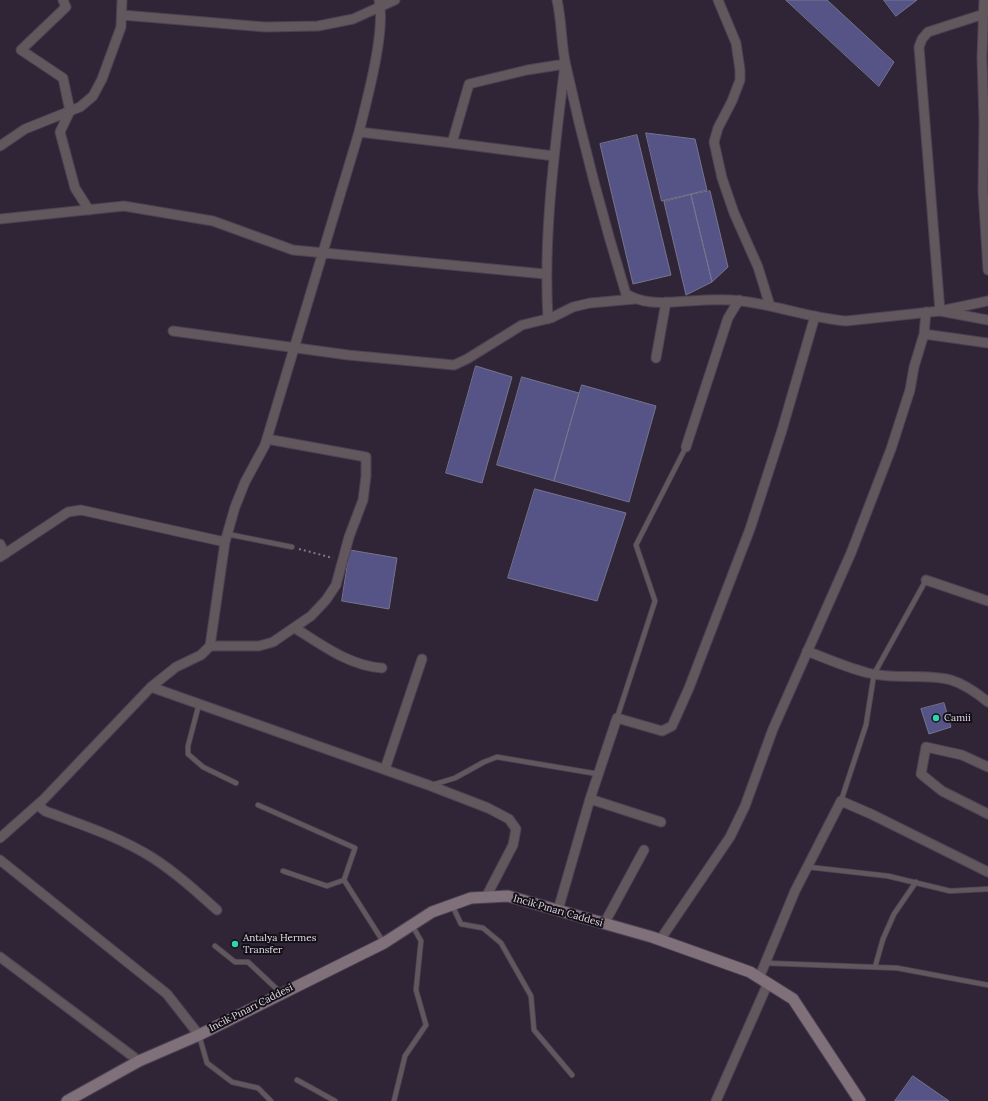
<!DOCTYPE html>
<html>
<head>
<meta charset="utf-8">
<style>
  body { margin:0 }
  canvas { display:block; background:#302437 }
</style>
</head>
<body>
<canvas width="988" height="1101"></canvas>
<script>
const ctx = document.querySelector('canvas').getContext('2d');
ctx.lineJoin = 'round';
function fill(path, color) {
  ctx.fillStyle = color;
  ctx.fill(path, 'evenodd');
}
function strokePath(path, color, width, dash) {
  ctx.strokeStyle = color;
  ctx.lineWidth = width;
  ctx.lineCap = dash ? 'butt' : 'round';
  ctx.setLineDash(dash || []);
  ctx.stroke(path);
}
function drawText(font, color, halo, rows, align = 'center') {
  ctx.font = font + ' Lora,serif';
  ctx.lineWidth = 4;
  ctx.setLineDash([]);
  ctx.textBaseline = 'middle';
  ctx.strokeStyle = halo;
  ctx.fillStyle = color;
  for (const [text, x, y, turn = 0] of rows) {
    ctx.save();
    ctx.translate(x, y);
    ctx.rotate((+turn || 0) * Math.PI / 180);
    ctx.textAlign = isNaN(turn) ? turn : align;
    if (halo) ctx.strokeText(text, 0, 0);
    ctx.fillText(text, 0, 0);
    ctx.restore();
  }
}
const building = new Path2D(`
  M786 0H827L894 62 879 86Z
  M884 0H917L896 16Z
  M646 133 695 139 707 190 662 201Z
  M637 135 671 275 633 284 600 144Z
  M710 191 728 267 712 282 691 195Z
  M691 195 712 282 686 295 664 202Z
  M476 366 512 377 482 483 446 473Z
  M522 377 579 393 554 481 497 465Z
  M582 385 656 406 629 502 554 481Z
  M535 489 626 513 597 601 508 578Z
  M350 550 397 558 389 609 342 601Z
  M944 703 951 727 929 734 921 709Z
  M913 1076 949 1101H895Z`);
const path = new Path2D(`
  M299 549 333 558`);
const service = new Path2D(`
  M227 534 292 547
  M199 704 188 746V754L203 767 236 783
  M617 718 655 601 636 545 686 447
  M432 785 455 778 484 762 497 757 598 774
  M841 801 866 725 874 674 926 580
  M258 805 355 848 344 880 384 943
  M808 867 888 876 950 891 988 889
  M283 871 327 886 344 880
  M452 905 461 924 483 928 501 943 531 996 534 1030 572 1075
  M215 946 235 962H248L281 993
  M765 963 897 968 988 985
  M875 967 883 939 894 914 916 882
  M199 1035 207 1063 232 1082 258 1088 271 1101
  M297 1080 335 1101
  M394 1101 405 1056 426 1025 416 990 421 941 412 925`);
const minor = new Path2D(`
  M63 0 66 7 21 50 63 78 70 111 60 132 75 188 89 210
  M557 0C562 22 561 45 566 66 583 143 603 219 626 294 642 303 656 303 674 302 695 301 719 298 741 301 776 305 810 318 846 321L940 311 988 301
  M718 0 736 43 740 70V80L732 101 718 128 714 142 722 178 734 213 758 267 770 306
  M984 0 982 58 984 121 983 191 988 270
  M984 14 928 32 922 39 919 47 940 311 988 320
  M122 15 265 27 318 26 353 19 395 0
  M359 132 452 143 469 84 527 70 565 64C555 148 543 233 548 319
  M452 143 554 156
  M0 146 25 129 80 107 93 96 102 79 121 27 122 0
  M0 219 124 206 213 221 293 250 545 274
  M173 331 348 355 454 365 467 359 522 325 551 318 573 307 590 303 635 299
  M924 334 988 343
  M656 358 666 302
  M686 447 728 318 739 300
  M0 544 5 554
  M0 557 68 512 81 510 225 542
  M926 580 988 601
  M295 628C322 645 350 666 382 668
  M210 646H259L273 642 311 616 326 600 336 585 349 537 363 500 366 476V457L267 439
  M807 651C827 659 848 668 868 673 896 680 925 673 951 680 964 684 977 693 988 702
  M151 687 431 786 488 808 509 819 516 829 513 845 486 897
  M988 767 962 755 926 747 921 774 942 791 988 814
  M385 769 422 659
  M590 799 661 822
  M38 805 45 811C82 825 120 837 153 858 176 873 196 891 217 910
  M0 838 44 799 151 687 176 667 201 655 210 646 225 542 235 507 245 482 265 445 359 132C367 99 386 31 379 0
  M0 860 167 994 199 1035
  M558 910 590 799 617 718 662 731 672 726 689 688 750 529 782 430 815 316
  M604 924 644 850
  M660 940 730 837 745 806 773 729 851 553 891 449 910 390 914 367 924 334 926 312
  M0 957 139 1061
  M759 978 795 891 841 801 871 814 988 872
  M716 1101 768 983`);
const secondary = new Path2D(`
  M67 1101 139 1061 199 1035 384 943 432 912 471 898 508 896 652 937 750 972 793 999 860 1101`);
const markers = [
  [936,718,4,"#2fd4aa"],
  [235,944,4,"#2fd4aa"]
];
const poiNames = [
  ["Camii",944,718],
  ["Antalya Hermes",243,938],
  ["Transfer",243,950]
];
const streetNames = [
  ["Incik Pınarı Caddesi",558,911,16],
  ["Incik Pınarı Caddesi",251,1008,-27]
];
fill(building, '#565486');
strokePath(building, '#74758d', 1);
strokePath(service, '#4c4153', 6);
strokePath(minor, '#4c4153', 11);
strokePath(secondary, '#4c4153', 13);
strokePath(path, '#817787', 2, [2, 3]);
strokePath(service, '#61575d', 4.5);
strokePath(minor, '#61575d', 9);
strokePath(secondary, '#80707a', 11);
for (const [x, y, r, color] of markers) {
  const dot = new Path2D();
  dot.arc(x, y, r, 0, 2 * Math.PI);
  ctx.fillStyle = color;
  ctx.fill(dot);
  strokePath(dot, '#151018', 1.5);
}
drawText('10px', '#e1dae6', '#151018', poiNames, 'left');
drawText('10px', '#e1dae6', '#151018', streetNames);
</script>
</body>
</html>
